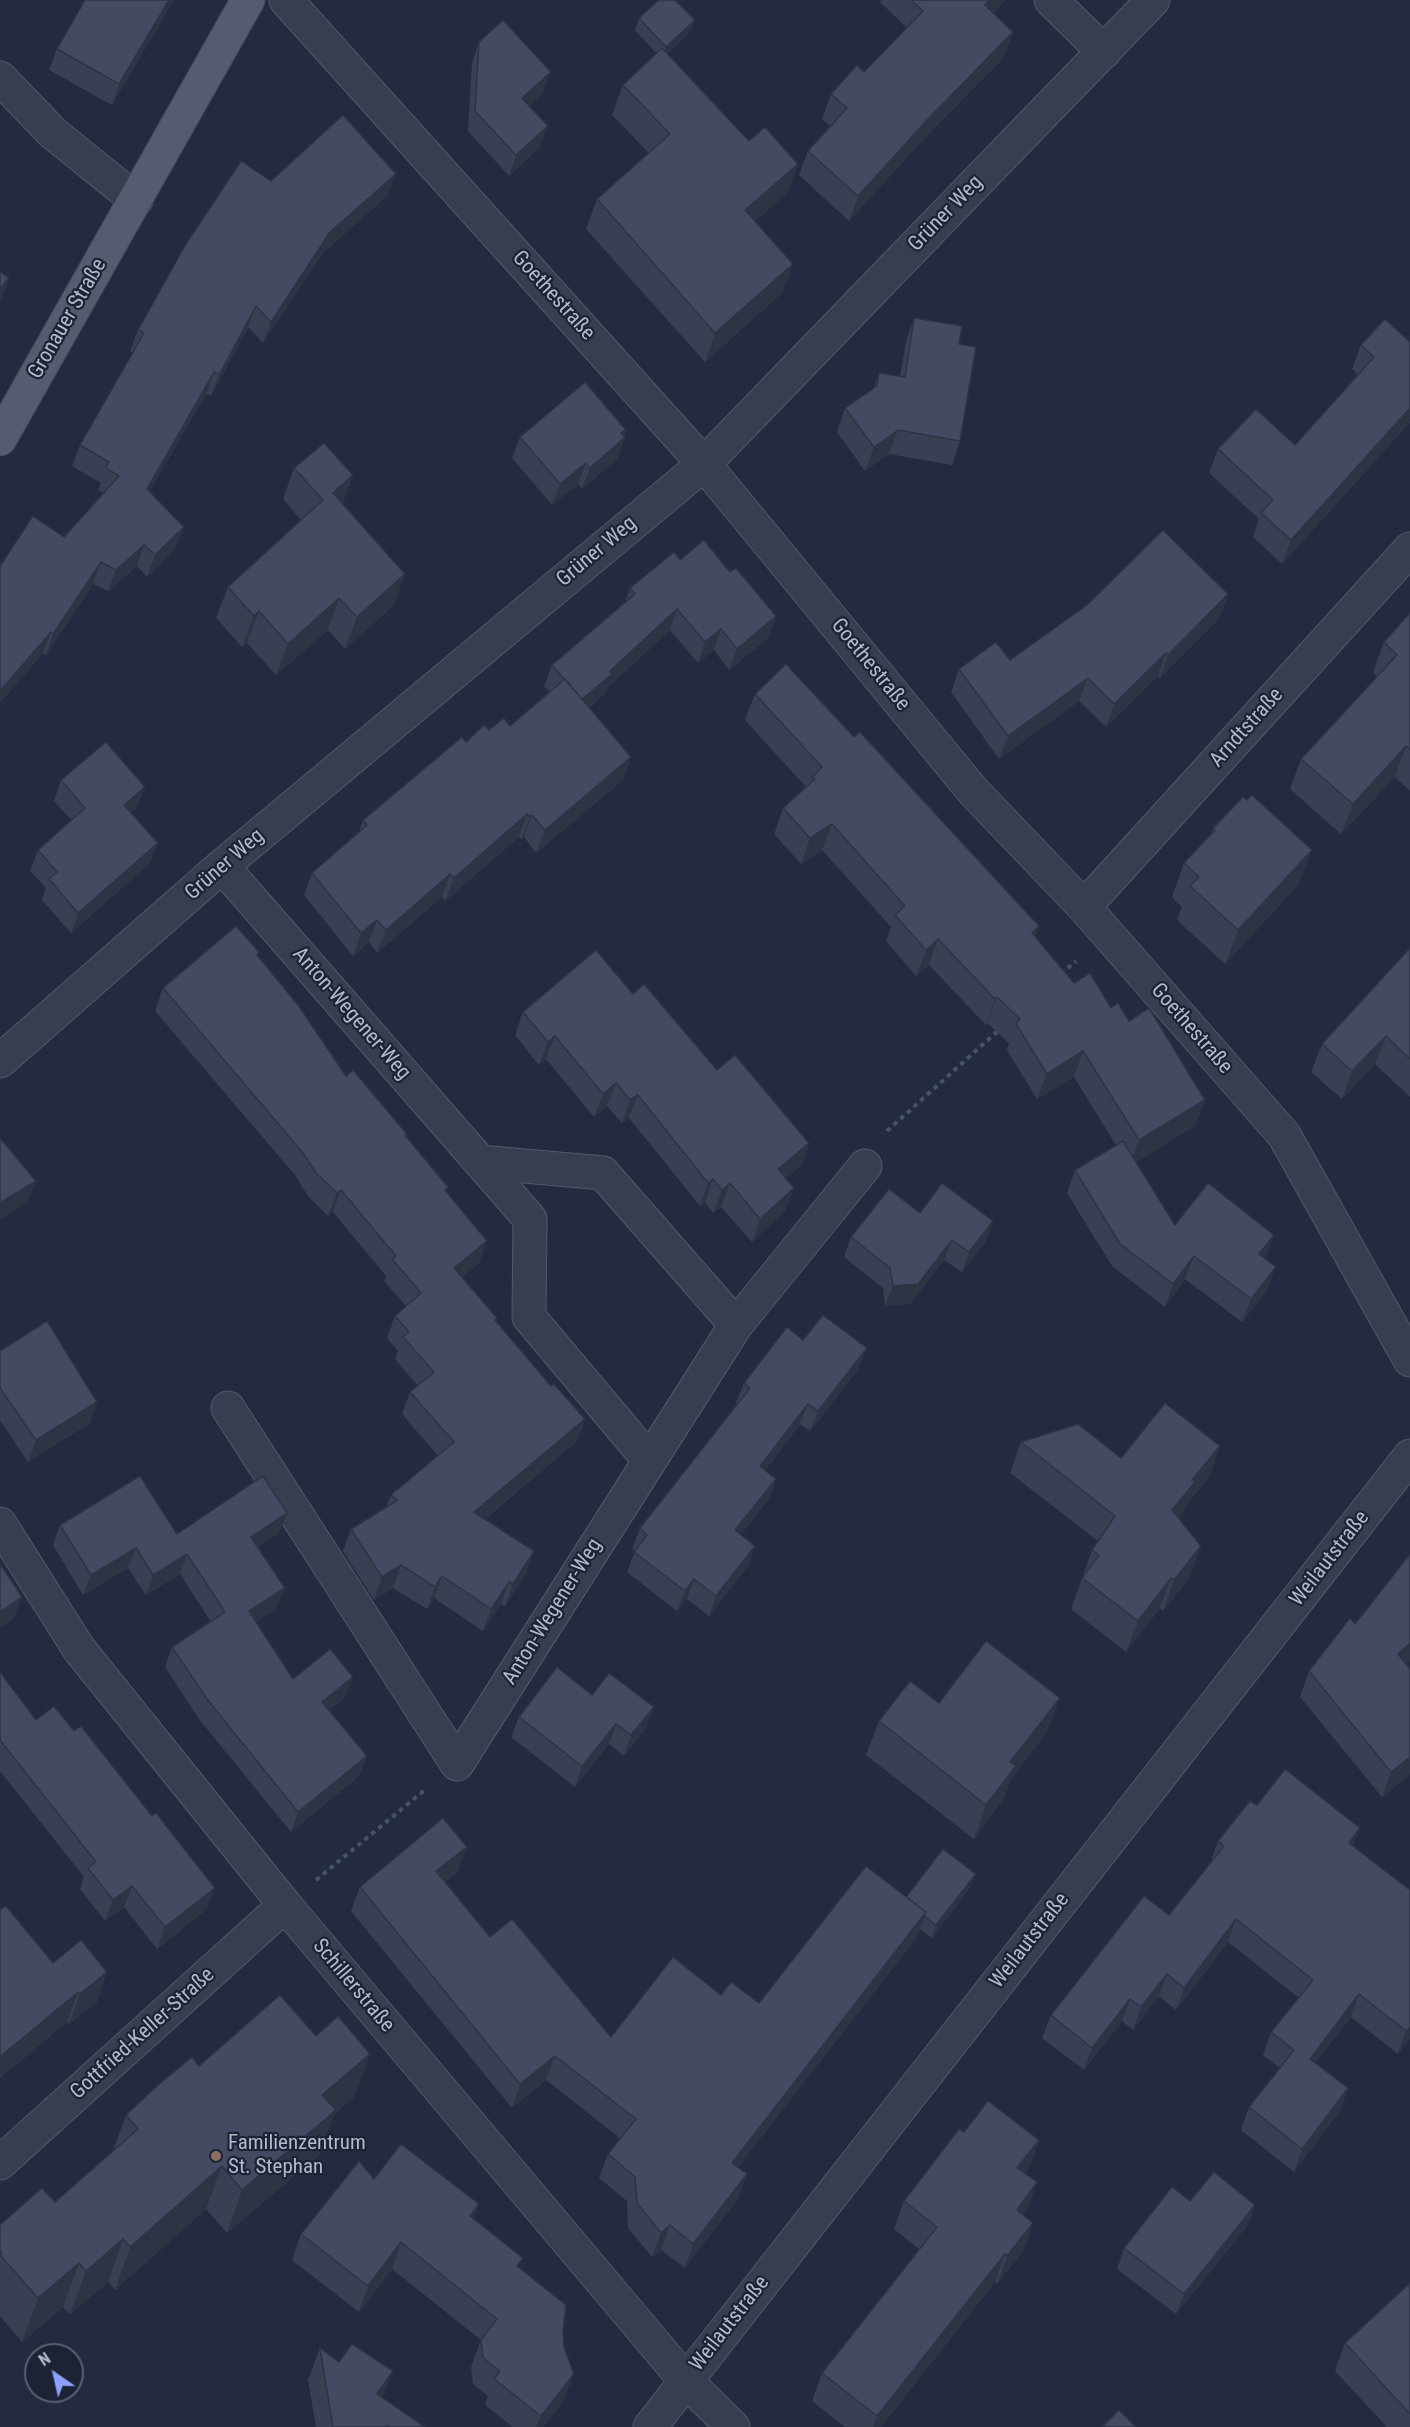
<!DOCTYPE html>
<html>
<head>
<meta charset="utf-8">
<style>
  body { margin:0 }
  #map { position:relative; width:1410px; height:2427px; overflow:hidden; background:#242b40; font-family:"Roboto Condensed",sans-serif }
  canvas { display:block }
  .north { position:absolute; left:24px; top:2343px; width:60px; height:60px; box-sizing:border-box; background:#1d2335; border:2px solid #5a5f71; border-radius:50%; rotate:326deg; font-size:16px; font-weight:700; line-height:24px; text-align:center; color:#b5b9ca }
  .north::after { content:''; display:block; margin:auto; width:21px; height:27px; background:#8aa0fa; clip-path:polygon(50% 0,100% 100%,50% 72%,0 100%) }
</style>
</head>
<body>
<div id="map">
<canvas width="1410" height="2427"></canvas>
<div class="north">N</div>
</div>
<script>
const ctx = document.querySelector('canvas').getContext('2d');
ctx.lineJoin = 'round';
function strokePath(path, color, width, dash) {
  ctx.strokeStyle = color;
  ctx.lineWidth = width;
  ctx.lineCap = dash ? 'butt' : 'round';
  ctx.setLineDash(dash || []);
  ctx.stroke(path);
}
function fill(path, color) {
  ctx.fillStyle = color;
  ctx.fill(path, 'evenodd');
}
function drawText(font, color, halo, rows, align = 'center') {
  ctx.font = font + ' "Roboto Condensed",sans-serif';
  ctx.lineWidth = 4.5;
  ctx.setLineDash([]);
  ctx.textBaseline = 'middle';
  ctx.strokeStyle = halo;
  ctx.fillStyle = color;
  for (const [text, x, y, turn = 0] of rows) {
    ctx.save();
    ctx.translate(x, y);
    ctx.rotate((+turn || 0) * Math.PI / 180);
    ctx.textAlign = isNaN(turn) ? turn : align;
    if (halo) ctx.strokeText(text, 0, 0);
    ctx.fillText(text, 0, 0);
    ctx.restore();
  }
}
const path = new Path2D(`
  M1061 974 1076 961
  M887 1131 1000 1029
  M316 1880 426 1789`);
const minor = new Path2D(`
  M286 0 704 464 973 791 1084 907 1284 1135 1410 1360
  M1051 0 1104 52
  M0 78 53 133 136 200
  M222 866 530 1219 529 1317 649 1460
  M1084 907 1410 549
  M0 1061 222 866 704 464 1153 0
  M480 1162 603 1173 736 1325
  M228 1408 457 1764 736 1325 865 1166
  M0 1524 79 1649 285 1905 686 2381 733 2427
  M0 2163 285 1905
  M650 2427 1410 1456`);
const major = new Path2D(`
  M0 439 248 0`);
const wall = new Path2D(`
  M174 0 112 105 49 70 57 49Z
  M881 0H1005L993 13 1013 32 1004 57 919 144 849 221 799 175 808 151 830 126 822 119 831 94 864 72 907 28 880 2Z
  M639 18 695 20 690 32 667 54 749 141 798 164 787 193 755 221 793 264 782 293 705 362 586 229 597 199 649 153 612 115 623 85 656 53 635 30Z
  M479 42 543 93 529 106 540 147 509 176 468 131 472 63Z
  M271 181 388 195 322 254 263 343 248 327 211 396 206 394 149 492 176 548 147 577 137 566 108 591 93 584 46 655 43 653 0 703V566L64 537 104 493 98 490 101 483 72 466 80 445 133 353 130 351 138 330Z
  M914 318 959 344 960 441 952 465 889 454 865 471 837 432 845 408 874 388 879 373 900 377 906 342Z
  M1410 342V422L1282 564 1253 537 1259 519 1209 473 1218 449 1295 445 1358 375 1352 369 1361 345Z
  M626 430 618 458 582 489 578 484 552 505 512 458 520 437Z
  M294 468 343 503 394 605 345 649 328 630 276 675 247 643 242 647 216 618 228 587 301 520 283 499Z
  M680 560 730 572 776 616 769 637 729 670 714 650 698 663 670 630 607 688 604 694 589 708 631 757 623 780 536 853 524 837 521 839 519 837 445 901 442 897 377 953 369 942 353 956 304 895 312 873 359 832 363 820 466 742 489 730 510 726 550 692 544 686 552 665 625 602 630 588Z
  M1228 594 1220 617 1160 678 1158 676 1106 727 1079 701 999 759 951 692 959 669 1010 660Z
  M1410 613V791L1395 777 1341 834 1290 789 1301 759 1377 677 1373 672 1384 642Z
  M755 694 854 737 1039 926 1035 937 1074 983 1129 1021 1205 1100 1195 1126 1136 1162 1175 1225 1274 1235 1265 1259 1267 1290 1242 1322 1185 1279 1165 1307 1112 1266 1067 1193 1075 1170 1116 1145 1074 1077 1037 1099 1007 1050 1009 1043 987 1023 986 1025 929 965 916 976 886 941 891 927 822 850 801 864 774 834 783 808 806 787 745 720Z
  M61 780 137 808 131 813 150 863 71 933 42 900 46 888 30 871 38 850 71 820 54 801Z
  M1213 828 1299 884 1225 964 1177 920 1182 907 1172 897 1184 863 1211 834Z
  M1410 948V1097L1375 1064 1342 1099 1311 1072 1322 1044Z
  M258 956 346 1076 407 1134 406 1137 448 1187 446 1193 487 1241 479 1263 462 1277 497 1318 496 1322 551 1386 585 1419 577 1441 485 1519 526 1574 505 1606 501 1604 483 1631 434 1598 427 1609 393 1588 374 1600 343 1551 351 1529 386 1507 391 1495 438 1456 402 1414 410 1392 418 1386 395 1359 398 1351 387 1338 395 1316 406 1306 384 1281 386 1276 333 1212 328 1216 308 1196 295 1175 155 1011 163 988Z
  M633 994 717 1070 809 1143 801 1166 786 1178 794 1188 785 1211 752 1242 721 1207 713 1213 705 1203 700 1206 629 1118 622 1123 607 1106 594 1117 546 1059 539 1065 515 1035 523 1012Z
  M920 1213 986 1241 962 1272 944 1260 910 1304 885 1306 883 1288 844 1257 851 1237Z
  M803 1340 859 1368 810 1431 800 1424 765 1470 776 1479 769 1499 741 1534 755 1546 748 1566 709 1616 687 1599 677 1611 627 1572 635 1551 632 1549 640 1528 738 1404 736 1403 744 1383Z
  M0 1351 97 1402 90 1423 28 1462 0 1420Z
  M1021 1442 1121 1458 1220 1446 1209 1477 1187 1504 1183 1513 1179 1518 1190 1577 1163 1611 1160 1608 1126 1652 1071 1609 1092 1550 1098 1541 1010 1473Z
  M60 1525 177 1534 279 1533 258 1547 277 1608 256 1622 293 1679 345 1697 329 1710 367 1756 359 1776 291 1832 199 1719 165 1667 172 1647 211 1622 180 1574 146 1595 128 1568 83 1595 53 1545Z
  M1355 1624 1410 1661 1406 1664 1410 1774 1382 1797 1300 1697 1309 1671Z
  M0 1672 36 1720 207 1909 157 1949 124 1907 105 1921 80 1889 84 1877 0 1771Z
  M592 1695 654 1707 646 1728 624 1756 609 1744 575 1787 511 1737 519 1717Z
  M939 1703 1047 1732 1011 1779 1003 1800 974 1839 866 1755 879 1721Z
  M1257 1805 1354 1846 1410 2038 1398 2054 1351 2017 1315 2063 1348 2088 1340 2111 1294 2172 1241 2130 1249 2107 1280 2068 1263 2055 1271 2032 1299 1998 1228 1942 1176 2010 1159 1996 1133 2030 1122 2021 1084 2070 1042 2038 1051 2015 1169 1915 1210 1864 1218 1841Z
  M458 1872 445 1882 490 1937 611 2037 721 1995 759 2003 906 1897 971 1886 932 1938 920 1929 917 1937 738 2167 747 2174 738 2199 685 2268 661 2250 652 2257 628 2228 627 2201 599 2178 608 2154 620 2138 546 2080 512 2108 351 1911 360 1887Z
  M0 1910 53 1963 97 2002 69 2024 67 2022 0 2078Z
  M199 2066 354 2097 334 2114 320 2154 227 2233 206 2209 115 2290 108 2282 70 2314 63 2307 22 2342 0 2316V2225L55 2202 113 2151 126 2115Z
  M964 2132 1039 2140 1029 2168 1025 2173 1037 2182 1027 2210 1023 2215 1033 2223 1023 2251 997 2284 995 2282 881 2427H845L812 2401 822 2373 919 2249 894 2229 904 2201Z
  M374 2179 474 2219 519 2268 563 2333 564 2400 543 2427H513L485 2405 488 2396 473 2384 471 2367 481 2340 392 2269 359 2312 292 2260 301 2234Z
  M1190 2201 1255 2205 1248 2225 1176 2314 1117 2269 1124 2248Z
  M1410 2283V2427H1387L1335 2371 1345 2343Z
  M320 2348 383 2398 425 2427H316L308 2380Z`);
const shadedWall = new Path2D(`
  M169 0H174L112 105 119 84Z
  M990 0H1005L976 29 985 5Z
  M695 20 690 32 662 59 666 47Z
  M1013 32 1004 57 919 144 849 221 858 196 928 119Z
  M551 72 543 93 515 119 522 98Z
  M548 126 540 147 509 176 516 155Z
  M798 164 787 193 734 239 745 210Z
  M396 174 388 195 322 254 263 343 271 322 330 232Z
  M793 264 782 293 705 362 715 333Z
  M9 278 1 300 0 301V289Z
  M256 306 248 327 211 396 219 375Z
  M214 372 206 394 139 510 147 489Z
  M1410 408V422L1282 564 1291 540Z
  M626 430 621 441 625 437 618 458 582 489 590 468 621 433Z
  M898 430 889 454 865 471 874 447Z
  M586 463 578 484 552 505 560 484Z
  M353 475 342 506 333 493Z
  M184 527 176 548 147 577 155 555Z
  M144 545 137 566 108 591 116 570Z
  M101 562 93 584 46 655 53 634Z
  M405 574 394 605 345 649 357 617Z
  M1228 594 1220 617 1160 678 1168 655Z
  M339 598 328 630 276 675 288 644Z
  M677 609 670 630 607 688 604 694 574 720 582 700 610 671Z
  M259 611 247 643 242 647 254 616Z
  M776 616 769 637 729 670 737 649Z
  M721 629 714 650 698 663 705 642Z
  M51 632 43 653 0 703V691Z
  M1166 653 1158 676 1106 727 1114 704Z
  M1088 678 1079 701 999 759 1008 736Z
  M1406 746 1395 777 1341 834 1353 804Z
  M631 757 623 780 536 853 545 830Z
  M145 787 137 808 117 825 124 805Z
  M527 814 519 837 445 901 454 878Z
  M532 815 524 837 521 839 530 817Z
  M832 824 822 850 801 864 810 838Z
  M158 843 150 863 71 933 78 913Z
  M1312 850 1299 884 1225 964 1238 930Z
  M450 874 442 897 377 953 386 930Z
  M377 920 369 942 353 956 361 933Z
  M1039 926 1030 952 1032 933Z
  M938 939 929 965 916 976 926 950Z
  M997 997 987 1023 986 1025 995 999Z
  M555 1036 546 1059 539 1065 548 1042Z
  M1386 1036 1375 1064 1342 1099 1352 1071Z
  M1083 1051 1074 1077 1037 1099 1047 1074Z
  M616 1083 607 1106 594 1117 603 1094Z
  M638 1095 629 1118 622 1123 630 1100Z
  M1205 1100 1195 1126 1129 1166 1139 1140Z
  M809 1143 801 1166 770 1192 778 1169Z
  M713 1179 705 1203 700 1206 708 1183Z
  M36 1181 28 1202 0 1220V1203Z
  M730 1183 721 1207 713 1213 722 1190Z
  M794 1188 785 1211 752 1242 760 1219Z
  M341 1190 333 1212 328 1216 337 1193Z
  M993 1221 986 1241 962 1272 969 1252Z
  M1274 1235 1266 1258 1251 1277 1259 1254Z
  M952 1240 944 1260 910 1304 885 1306 893 1286Z
  M487 1241 479 1263 446 1290 454 1268Z
  M1194 1256 1185 1279 1165 1307 1173 1284Z
  M1276 1267 1267 1290 1242 1322 1251 1299Z
  M867 1348 859 1368 810 1431 818 1411Z
  M97 1402 90 1423 28 1462 36 1440Z
  M808 1404 800 1424 752 1486 760 1466Z
  M585 1419 577 1441 466 1534 474 1512Z
  M1220 1446 1209 1477 1187 1504 1183 1513 1161 1540 1172 1510 1192 1480Z
  M776 1479 769 1499 728 1550 735 1530Z
  M287 1513 279 1533 244 1557 251 1537Z
  M755 1546 748 1566 709 1616 716 1596Z
  M1201 1546 1190 1577 1163 1611 1174 1580Z
  M136 1548 128 1568 83 1595 91 1575Z
  M534 1551 526 1574 505 1606 513 1584Z
  M187 1554 180 1574 146 1595 153 1575Z
  M401 1565 393 1588 374 1600 382 1577Z
  M442 1576 434 1598 427 1609 435 1587Z
  M1171 1578 1160 1608 1126 1652 1138 1621Z
  M694 1579 687 1599 677 1611 685 1591Z
  M509 1582 501 1604 483 1631 491 1609Z
  M285 1588 277 1608 242 1631 249 1611Z
  M22 1597 14 1618 0 1628V1612Z
  M1410 1643V1661L1389 1679 1398 1654Z
  M353 1677 345 1697 315 1722 322 1702Z
  M1060 1698 1047 1732 1011 1779 1003 1800 974 1839 986 1805 1010 1762Z
  M654 1707 646 1728 624 1756 631 1735Z
  M616 1724 609 1744 575 1787 582 1766Z
  M367 1756 359 1776 291 1832 298 1812Z
  M1410 1757V1774L1382 1797 1391 1772Z
  M1360 1828 1352 1851 1349 1843Z
  M467 1847 458 1872 427 1895 436 1871Z
  M976 1874 971 1886 932 1938 936 1925Z
  M132 1886 124 1907 105 1921 113 1900Z
  M215 1888 207 1909 157 1949 165 1927Z
  M926 1912 917 1937 723 2187 732 2163Z
  M1236 1919 1228 1942 1176 2010 1184 1988Z
  M107 1972 97 2002 69 2024 80 1994Z
  M1167 1974 1159 1996 1133 2030 1141 2007Z
  M78 1992 67 2022 0 2078V2057Z
  M1359 1994 1351 2017 1301 2081 1310 2059Z
  M1130 1999 1122 2021 1084 2070 1092 2048Z
  M1410 2027V2038L1398 2054 1406 2031Z
  M370 2054 354 2097 334 2114 320 2154 227 2233 242 2190 322 2095Z
  M555 2056 546 2080 512 2108 520 2084Z
  M1348 2088 1340 2111 1294 2172 1302 2149Z
  M1039 2140 1029 2168 1007 2195 1017 2168Z
  M222 2166 206 2209 115 2290 130 2247Z
  M747 2174 738 2199 685 2268 693 2244Z
  M1037 2182 1027 2210 1007 2237 1017 2210Z
  M479 2204 470 2230V2216Z
  M1255 2205 1248 2225 1176 2314 1184 2294Z
  M1033 2223 1023 2251 997 2284 1007 2256Z
  M670 2225 661 2250 652 2257 661 2233Z
  M123 2239 108 2282 70 2314 86 2271Z
  M401 2242 392 2269 359 2312 368 2286Z
  M1005 2254 995 2282 881 2427H873L877 2416Z
  M79 2263 63 2307 22 2342 38 2298Z
  M393 2371 381 2402 377 2394Z
  M574 2374 564 2400 543 2427H536L541 2416Z`);
const building = new Path2D(`
  M85 0H169L119 84 57 49Z
  M659 0H675L695 20 666 47 639 18Z
  M911 0H990L985 5 1013 32 928 119 858 196 808 151 847 108 831 94 857 65 864 72 923 11Z
  M503 20 551 72 522 98 548 126 516 155 475 111 479 42Z
  M662 48 749 141 765 127 798 164 745 210 793 264 715 333 597 199 670 134 623 85Z
  M343 115 396 174 330 232 271 322 256 306 219 375 214 372 147 489 184 527 155 555 144 545 116 570 101 562 53 634 51 632 0 691V566L33 516 64 537 119 476 106 468 109 462 80 445 144 333 138 330 186 244 241 161 271 181Z
  M0 272 9 278 0 289Z
  M914 318 962 326 959 344 976 347 960 441 898 430 874 447 845 408 877 386 879 373 905 377Z
  M1385 319 1410 342V408L1291 540 1261 513 1273 500 1218 449 1256 409 1295 445 1374 357 1361 345Z
  M585 382 626 430 621 433 625 437 590 468 586 463 560 484 520 437Z
  M324 443 353 475 333 493 405 574 357 617 339 598 288 644 259 611 254 616 228 587 323 500 294 468Z
  M1163 530 1228 594 1168 655 1166 653 1114 704 1088 678 1008 736 959 669 996 642 1010 660 1087 605Z
  M704 540 730 572 736 568 776 616 737 649 721 629 705 642 677 609 610 671 612 674 582 699 552 665 635 594 630 588 674 552 680 560Z
  M1410 613V750L1406 746 1353 804 1301 759 1397 655 1384 642Z
  M786 664 854 737 860 732 1039 926 1032 933 1074 983 1090 973 1111 1008 1118 1003 1129 1021 1149 1008 1205 1100 1139 1140 1083 1051 1047 1074 1016 1024 1020 1019 997 997 995 999 938 939 926 950 895 915 905 906 832 824 810 838 783 808 815 779 812 777 822 767 755 694Z
  M565 679 631 757 545 830 532 815 530 817 527 814 454 878 450 874 386 930 377 920 361 933 312 873 367 825 363 820 462 737 466 742 484 725 489 730 504 718 510 726Z
  M106 742 145 787 124 805 158 843 78 913 49 879 57 872 38 850 85 808 61 780Z
  M1252 795 1312 850 1238 930 1190 886 1199 877 1184 863 1215 830 1213 828 1243 797 1247 800Z
  M236 926 259 952 257 955 298 1005 346 1076 353 1070 407 1134 405 1135 448 1187 445 1190 487 1241 454 1268 497 1318 495 1320 551 1386 554 1384 585 1419 474 1512 534 1551 513 1584 509 1582 491 1609 442 1576 435 1587 401 1565 382 1577 351 1529 398 1500 391 1495 454 1442 410 1392 434 1372 403 1337 409 1332 395 1316 421 1293 392 1259 396 1256 341 1190 337 1193 316 1173 303 1153 163 988Z
  M1410 948V1059L1386 1036 1352 1071 1322 1044Z
  M596 950 633 994 644 984 717 1070 735 1055 809 1143 778 1169 794 1188 760 1219 730 1183 722 1190 713 1179 708 1183 638 1095 630 1100 616 1083 603 1094 555 1036 548 1042 523 1012Z
  M0 1138 36 1181 0 1203Z
  M1123 1141 1175 1225 1208 1183 1274 1235 1259 1254 1276 1267 1251 1299 1194 1256 1173 1284 1120 1244 1075 1170Z
  M942 1183 993 1221 969 1252 952 1240 918 1284 893 1286 890 1268 851 1237 889 1189 920 1213Z
  M823 1315 867 1348 818 1411 808 1404 760 1466 776 1479 735 1530 755 1546 716 1596 694 1579 685 1591 634 1552 647 1535 640 1528 750 1388 744 1383 787 1327 803 1340Z
  M47 1321 97 1402 36 1440 0 1388V1351Z
  M1165 1403 1220 1446 1192 1480 1195 1482 1172 1510 1201 1546 1174 1580 1171 1578 1138 1621 1082 1578 1099 1555 1092 1550 1115 1516 1021 1442 1078 1424 1121 1458Z
  M140 1476 177 1534 263 1476 287 1513 251 1537 285 1588 249 1611 293 1679 330 1649 353 1677 322 1702 367 1756 298 1812 207 1699 172 1647 225 1612 187 1554 153 1575 136 1548 91 1575 60 1525Z
  M1410 1554V1643L1398 1654 1410 1669V1757L1391 1772 1309 1671 1350 1618 1355 1624Z
  M0 1564 22 1597 0 1612Z
  M986 1641 1060 1698 1010 1762 1016 1766 986 1805 879 1721 910 1681 939 1703Z
  M557 1667 592 1695 609 1673 654 1707 631 1735 616 1724 582 1766 519 1717Z
  M0 1672 36 1720 54 1706 74 1731 81 1726 152 1816 156 1813 215 1888 165 1927 132 1886 113 1900 88 1868 96 1862 0 1740Z
  M1285 1769 1360 1828 1349 1843 1410 1890V2027L1406 2031 1359 1994 1310 2059 1348 2088 1302 2149 1249 2107 1294 2050 1271 2032 1313 1980 1236 1919 1184 1988 1167 1974 1141 2007 1130 1999 1092 2048 1051 2015 1144 1896 1169 1915 1224 1846 1218 1841 1250 1801 1257 1805Z
  M443 1818 467 1847 436 1871 490 1937 512 1919 611 2037 673 1957 721 1995 731 1982 759 2003 866 1866 926 1912 732 2163 747 2174 693 2244 670 2225 661 2233 637 2203 635 2177 608 2154 636 2119 555 2056 520 2084 360 1887Z
  M943 1849 976 1874 936 1925 924 1916 926 1912 906 1897Z
  M6 1906 53 1963 81 1940 107 1972 80 1994 78 1992 0 2057V1910Z
  M280 1995 316 2036 338 2016 370 2054 322 2095 336 2110 242 2190 222 2166 130 2247 123 2239 86 2271 79 2263 38 2298 0 2255 2 2253 0 2251V2225L42 2188 55 2202 138 2129 126 2115 158 2085 192 2057 199 2066Z
  M988 2101 1039 2140 1017 2168 1037 2182 1017 2210 1033 2223 1007 2256 1005 2254 877 2416 822 2373 937 2227 904 2201 959 2129 964 2132Z
  M401 2144 479 2204 470 2216 523 2258 517 2266 566 2305 563 2333 564 2347 574 2374 541 2416 494 2379 500 2371 483 2358 481 2340 497 2319 401 2242 368 2286 301 2234 359 2161 374 2179Z
  M1214 2172 1255 2205 1184 2294 1124 2248 1172 2187 1190 2201Z
  M1410 2283V2414L1345 2343Z
  M352 2344 393 2371 377 2394 425 2427H389V2426L383 2427H333L320 2348 339 2362Z
  M1119 2410 1136 2427H1102Z`);
const markers = [
  [216,2156,6,"#8d6e63"]
];
const streetNames = [
  ["Grüner Weg",946,214,-46],
  ["Goethestraße",553,296,48],
  ["Gronauer Straße",68,319,-60],
  ["Grüner Weg",597,552,-40],
  ["Goethestraße",870,665,51],
  ["Arndtstraße",1247,728,-48],
  ["Grüner Weg",225,865,-41],
  ["Anton-Wegener-Weg",351,1014,49],
  ["Goethestraße",1191,1029,49],
  ["Weilautstraße",1330,1559,-52],
  ["Anton-Wegener-Weg",553,1612,-58],
  ["Weilautstraße",1030,1941,-52],
  ["Schillerstraße",353,1986,50],
  ["Gottfried-Keller-Straße",143,2034,-42],
  ["Weilautstraße",730,2324,-52]
];
const poiNames = [
  ["Familienzentrum",228,2144],
  ["St. Stephan",228,2168]
];
strokePath(minor, '#53596a', 35);
strokePath(major, '#424759', 35);
strokePath(path, '#44565e', 4, [4.5, 4.5]);
strokePath(minor, '#383e50', 33);
strokePath(major, '#565c70', 33);
fill(wall, '#3a4054');
fill(shadedWall, '#2f3445');
fill(building, '#434a62');
strokePath(building, '#2f3445', 1.5);
for (const [x, y, r, color] of markers) {
  const dot = new Path2D();
  dot.arc(x, y, r, 0, 2 * Math.PI);
  ctx.fillStyle = color;
  ctx.fill(dot);
  strokePath(dot, '#1d2335', 2);
}
drawText('21px', '#b5b9ca', '#1d2335', streetNames);
drawText('21px', '#b5b9ca', '#1d2335', poiNames, 'left');
</script>
</body>
</html>
